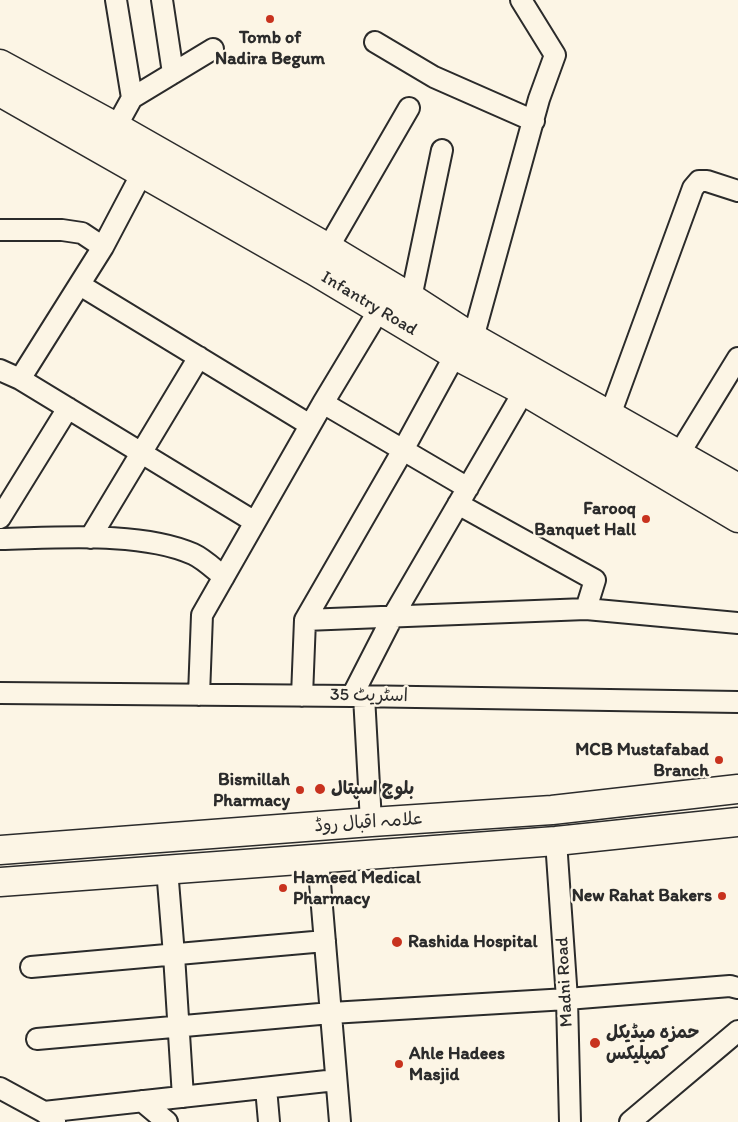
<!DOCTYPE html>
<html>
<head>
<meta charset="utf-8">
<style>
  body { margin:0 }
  canvas { display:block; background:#fcf5e5 }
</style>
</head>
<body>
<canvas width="738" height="1122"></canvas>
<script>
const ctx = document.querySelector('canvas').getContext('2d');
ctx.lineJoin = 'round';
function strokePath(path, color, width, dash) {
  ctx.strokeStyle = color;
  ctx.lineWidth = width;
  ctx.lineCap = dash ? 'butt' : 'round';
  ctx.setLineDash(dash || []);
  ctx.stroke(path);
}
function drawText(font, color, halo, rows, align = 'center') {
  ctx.font = font + ' Itim,"Playpen Sans Arabic",sans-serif';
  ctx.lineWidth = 4.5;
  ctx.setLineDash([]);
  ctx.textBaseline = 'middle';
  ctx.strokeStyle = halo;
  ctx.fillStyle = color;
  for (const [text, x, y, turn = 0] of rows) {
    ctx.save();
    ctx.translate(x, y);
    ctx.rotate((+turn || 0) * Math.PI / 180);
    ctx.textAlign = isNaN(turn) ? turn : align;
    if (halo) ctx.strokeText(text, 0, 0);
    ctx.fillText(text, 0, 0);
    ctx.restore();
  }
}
const minor = new Path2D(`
  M116 0 132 98
  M162 0 173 73
  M375 42 434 77 534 121
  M116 127 132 98 213 49
  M142 173 103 247 20 379 255 522
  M0 230H62L82 233 103 247
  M328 248 409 108
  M80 285 310 425
  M411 298 442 150
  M379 310 323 403 468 488
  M473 338 539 99 555 55 521 0
  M0 370 20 379
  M610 415 693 188 699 181H707L738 191
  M679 454 738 358
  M458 504 595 580 586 609
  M0 518 68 408
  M90 538 199 357
  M0 539C57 538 141 531 193 554 204 559 214 569 224 577
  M305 620 586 609 738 623
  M0 693 352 696 738 702
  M199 695 202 615 323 403
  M302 696 305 620 403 450 455 355
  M352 696 392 618 524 391
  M364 696 371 822
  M556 841 567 999 570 1122
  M318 859 340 1122
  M167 869 174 955 183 1097
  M31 967 325 941
  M37 1039 331 1013 567 999 730 986 738 988
  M0 1088 44 1112 55 1121
  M266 1088 269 1122
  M142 1101 167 1122
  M44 1112 336 1080
  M630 1122 738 1031`);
const secondary = new Path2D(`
  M0 64 116 127 328 248 411 298 473 338 738 488
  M0 92 313 270 455 355 524 391 738 518`);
const primary = new Path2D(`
  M0 850 371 822 552 810 738 789
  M0 882 556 841 738 822`);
const markers = [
  [270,19,5,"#c8321e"],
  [646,519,5,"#c8321e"],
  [719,760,5,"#c8321e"],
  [320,789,6,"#c8321e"],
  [300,790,5,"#c8321e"],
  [283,888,5,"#c8321e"],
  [722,896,5,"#c8321e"],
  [397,942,6,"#c8321e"],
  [595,1043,6,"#c8321e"],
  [399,1064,5,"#c8321e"]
];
const poiNames = [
  ["Tomb of",270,38,"center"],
  ["Nadira Begum",270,59,"center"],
  ["Farooq",636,509,"right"],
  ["Banquet Hall",636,530,"right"],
  ["MCB Mustafabad",709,750,"right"],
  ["Branch",709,771,"right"],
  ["Bismillah",290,780,"right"],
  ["Pharmacy",290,801,"right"],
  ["بلوچ اسپتال",331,789],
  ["Hameed Medical",293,878],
  ["Pharmacy",293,899],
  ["New Rahat Bakers",712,896,"right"],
  ["Rashida Hospital",408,942],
  ["حمزہ میڈیکل",606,1033],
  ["کمپلیکس",606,1054],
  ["Ahle Hadees",409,1054],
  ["Masjid",409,1075]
];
const streetNames = [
  ["Infantry Road",369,304,31],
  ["اسٹریٹ 35",369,696,1],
  ["علامہ اقبال روڈ",369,823,-4],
  ["Madni Road",565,982,-93]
];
strokePath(minor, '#2b2b2b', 24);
strokePath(secondary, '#2b2b2b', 31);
strokePath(primary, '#2b2b2b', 31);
strokePath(minor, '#fcf5e5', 20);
strokePath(secondary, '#fcf5e5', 28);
strokePath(primary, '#fcf5e5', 28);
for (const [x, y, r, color] of markers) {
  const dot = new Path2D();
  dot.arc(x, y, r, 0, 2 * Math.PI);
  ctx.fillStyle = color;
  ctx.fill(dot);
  strokePath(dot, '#fcf5e5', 2);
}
drawText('bold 18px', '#2b2b2b', '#fcf5e5', poiNames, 'left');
drawText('18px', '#2b2b2b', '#fcf5e5', streetNames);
</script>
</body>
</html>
